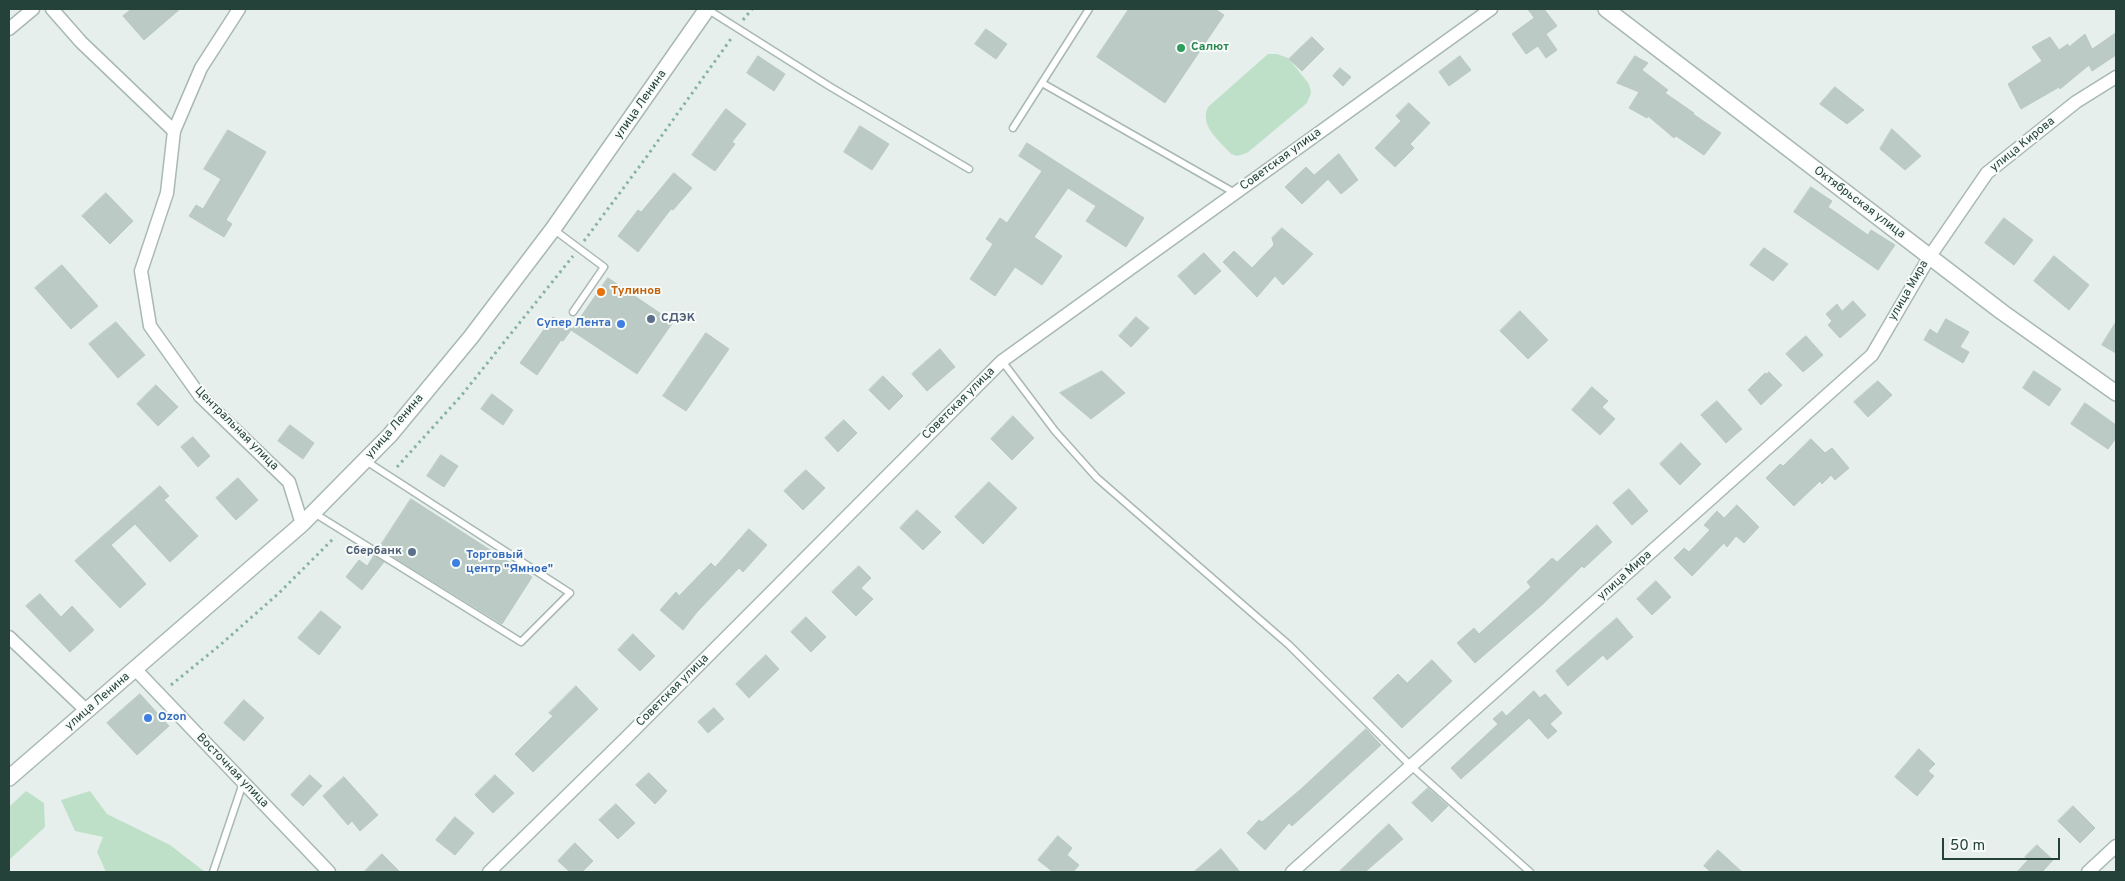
<!DOCTYPE html>
<html>
<head>
<meta charset="utf-8">
<style>
  body { margin:0 }
  #map { position:relative; width:2125px; height:881px; overflow:hidden; background:#e6efeb; font-family:Overpass,sans-serif }
  canvas { display:block }
  .frame { position:absolute; inset:0; border:10px solid #24423a; pointer-events:none }
  .scale { position:absolute; left:1942px; top:838px; width:118px; height:22px; box-sizing:border-box; border:2px solid #24423a; border-top:0; padding-left:6px; font-size:15px; line-height:18px; white-space:nowrap; color:#24423a; -webkit-text-stroke:4px #f7fbf9; paint-order:stroke }
</style>
</head>
<body>
<div id="map">
<canvas width="2125" height="881"></canvas>
<div class="frame"></div>
<div class="scale">50 m</div>
</div>
<script>
const ctx = document.querySelector('canvas').getContext('2d');
ctx.lineJoin = 'round';
function fill(path, color) {
  ctx.fillStyle = color;
  ctx.fill(path, 'evenodd');
}
function strokePath(path, color, width, dash) {
  ctx.strokeStyle = color;
  ctx.lineWidth = width;
  ctx.lineCap = dash ? 'butt' : 'round';
  ctx.setLineDash(dash || []);
  ctx.stroke(path);
}
function drawText(font, color, halo, rows, align = 'center') {
  ctx.font = font + ' Overpass,sans-serif';
  ctx.lineWidth = 4;
  ctx.setLineDash([]);
  ctx.textBaseline = 'middle';
  ctx.strokeStyle = halo;
  ctx.fillStyle = color;
  for (const [text, x, y, turn = 0] of rows) {
    ctx.save();
    ctx.translate(x, y);
    ctx.rotate((+turn || 0) * Math.PI / 180);
    ctx.textAlign = isNaN(turn) ? turn : align;
    if (halo) ctx.strokeText(text, 0, 0);
    ctx.fillText(text, 0, 0);
    ctx.restore();
  }
}
const green = new Path2D(`
  M1268 54H1277L1288 58 1309 84 1311 93 1307 103 1247 153 1237 156 1231 154C1219 140 1199 126 1208 107Z
  M26 791 44 803 45 827 9 860V807Z
  M90 791 107 814 170 845 205 872H106L97 852 103 837 75 831 61 800Z`);
const building = new Path2D(`
  M132 9H180L144 40 123 16Z
  M1129 9H1215L1224 15 1165 103 1097 57Z
  M1528 9H1544L1557 26 1546 34 1557 50 1546 58 1538 46 1526 54 1512 34 1534 18Z
  M986 29 1007 44 996 59 975 44Z
  M2116 33V55L2092 71 2089 65 2060 89 2059 87 2021 109 2008 84 2042 61 2032 47 2050 37 2059 50 2068 44 2069 47 2085 34 2092 49Z
  M1312 37 1324 49 1302 71 1289 59Z
  M758 56 785 74 774 91 747 73Z
  M1460 56 1471 70 1449 86 1439 72Z
  M1635 56 1648 63 1642 70 1668 90 1665 93 1694 113 1693 114 1721 133 1704 155 1676 136 1674 138 1648 116 1647 118 1629 108 1639 92 1617 83Z
  M1340 68 1351 77 1343 86 1333 76Z
  M1835 87 1864 110 1847 124 1820 104Z
  M1409 103 1430 123 1410 144 1414 148 1395 167 1375 148 1401 121 1396 116Z
  M726 109 746 124 732 142 735 144 715 171 692 155Z
  M860 126 889 144 872 170 844 152Z
  M1892 129 1921 156 1905 170 1880 149Z
  M228 130 266 152 226 220 232 224 224 237 189 216 196 205 203 209 221 179 204 169Z
  M1027 143 1144 218 1126 247 1086 221 1096 206 1068 188 1034 237 1062 256 1042 285 1015 267 995 296 970 279 993 244 986 239 1000 218 1007 223 1042 171 1019 156Z
  M1339 154 1358 180 1341 194 1328 179 1302 204 1285 187 1306 167 1314 175Z
  M674 173 692 188 673 210 671 209 638 252 618 236 638 210 641 212Z
  M1811 187 1832 201 1828 207 1868 235 1871 230 1895 245 1878 270 1794 212Z
  M106 193 133 221 110 244 82 216Z
  M2004 218 2033 240 2014 265 1985 243Z
  M1282 228 1313 254 1283 285 1275 276 1257 297 1223 262 1234 251 1252 268 1274 245 1272 238Z
  M1764 248 1788 264 1773 281 1750 265Z
  M1204 253 1221 271 1195 295 1178 276Z
  M2054 256 2089 285 2069 310 2034 281Z
  M62 265 98 306 71 329 35 288Z
  M608 278 673 322 637 374 571 330 563 341 561 340 537 375 520 363 553 317 572 329Z
  M1853 301 1866 315 1840 338 1828 325 1832 321 1826 314 1837 304 1842 311Z
  M1520 311 1548 340 1528 359 1500 331Z
  M1136 317 1149 328 1131 347 1119 336Z
  M1946 319 1969 332 1960 347 1969 352 1963 363 1924 340 1930 329 1937 334Z
  M116 322 145 355 118 378 89 344Z
  M2116 322V353L2102 345Z
  M706 333 729 349 686 411 663 396Z
  M1806 336 1823 355 1803 372 1786 354Z
  M940 349 955 367 927 391 912 374Z
  M1102 371 1125 393 1091 419 1060 393Z
  M2034 371 2061 389 2049 406 2023 388Z
  M1769 372 1782 385 1761 405 1748 390 1765 373 1767 374Z
  M883 376 903 396 889 410 869 390Z
  M1878 381 1892 395 1868 417 1854 402Z
  M156 385 178 407 158 426 137 404Z
  M1592 387 1608 401 1602 407 1615 419 1600 435 1572 410Z
  M492 394 513 410 503 425 481 409Z
  M1717 401 1742 429 1726 443 1701 415Z
  M2085 403 2116 425V438L2108 449 2071 424Z
  M1013 416 1034 438 1012 460 991 439Z
  M844 420 857 433 838 452 825 438Z
  M290 425 314 443 303 459 278 441Z
  M193 437 210 456 198 467 181 447Z
  M1811 439 1825 453 1832 448 1849 468 1835 480 1831 475 1822 484 1820 481 1794 506 1766 478 1780 464 1783 466Z
  M1681 443 1701 464 1680 485 1660 464Z
  M441 455 458 466 444 487 427 476Z
  M806 470 825 488 803 510 784 491Z
  M238 478 258 500 236 520 216 498Z
  M989 482 1017 508 983 544 955 517Z
  M160 486 169 496 164 500 198 536 170 562 135 524 111 545 146 584 120 608 75 561Z
  M1629 489 1648 511 1632 525 1613 503Z
  M411 499 532 577 502 624 379 548Z
  M1737 505 1759 527 1744 543 1736 536 1727 547 1724 543 1692 576 1674 558 1684 548 1689 552 1710 530 1704 525 1717 511 1724 518Z
  M917 510 941 532 923 550 900 528Z
  M1597 525 1612 542 1584 568 1582 566 1543 604 1475 663 1457 643 1474 628 1479 634 1531 587 1527 582 1552 558 1557 562Z
  M749 529 767 545 743 572 739 568 697 612 683 630 660 610 676 592 679 596 711 563 715 567Z
  M374 556 384 562 362 590 346 577 359 560 367 566Z
  M859 566 871 578 861 588 873 599 856 616 832 592Z
  M1656 581 1671 597 1652 615 1637 599Z
  M40 594 61 617 72 606 94 630 70 652 26 606Z
  M321 611 341 627 319 655 298 638Z
  M806 617 826 637 811 652 791 632Z
  M1617 618 1633 637 1607 660 1603 655 1568 686 1556 671Z
  M633 634 655 656 640 671 618 650Z
  M766 655 779 669 749 698 736 684Z
  M1432 660 1452 681 1402 728 1373 698 1398 674 1407 683Z
  M576 686 598 709 533 772 515 754 553 716 549 713Z
  M1534 691 1540 698 1545 694 1562 713 1550 724 1557 731 1548 739 1529 718 1461 779 1451 768 1498 724 1493 719 1502 711 1506 716Z
  M140 694 169 726 137 755 107 723Z
  M244 700 264 718 244 741 224 723Z
  M714 708 724 719 708 733 698 722Z
  M1366 729 1381 745 1292 826 1289 823 1265 850 1247 833 1259 820 1262 822 1300 790Z
  M1919 749 1935 764 1928 771 1934 776 1917 796 1895 777Z
  M649 773 667 791 655 804 636 785Z
  M310 775 322 786 303 806 291 795Z
  M495 775 514 793 493 813 475 795Z
  M344 777 378 815 360 831 352 821 348 825 323 796Z
  M1428 788 1448 806 1432 822 1412 803Z
  M616 804 635 823 618 839 599 820Z
  M2073 806 2095 828 2080 843 2058 821Z
  M455 817 474 833 455 855 436 840Z
  M1389 824 1403 839 1365 872H1339Z
  M1058 836 1072 848 1067 855 1079 865 1073 872H1053L1038 860Z
  M575 843 593 861 582 872H570L558 861Z
  M2037 845 2053 860 2042 872H2017L2028 860 2025 857Z
  M1221 849 1240 872H1194Z
  M1718 850 1742 872H1711L1704 866Z
  M382 854 400 872H364Z`);
const path = new Path2D(`
  M743 20 752 9
  M584 241 645 159 733 36
  M397 467 461 396 573 256
  M171 685 219 646 279 593 335 537`);
const service = new Path2D(`
  M707 9 829 86 969 169
  M1042 83 1235 193
  M1013 128 1089 9
  M553 229 604 267 573 312
  M1002 361 1055 431 1097 478 1289 645 1412 767 1530 872
  M314 513 521 642 570 593 366 461
  M213 872 243 783`);
const minor = new Path2D(`
  M52 9 81 42 174 131 167 193 141 271 150 326 200 396 289 482 302 524
  M9 29 33 9
  M174 131 201 68 239 9
  M9 637 87 711
  M135 669 329 872
  M489 872 624 740 1002 361 1491 9
  M1292 872 1872 355 1930 256 1987 173 2076 102 2116 77
  M2088 872 2116 846`);
const tertiary = new Path2D(`
  M1606 9 2002 312 2116 393
  M9 778 302 524 390 435 471 337 553 229 707 9`);
const markers = [
  [1181,48,5,"#2e9e5b"],
  [601,292,5,"#e8710a"],
  [651,319,5,"#5c6f8a"],
  [621,324,5,"#3f7fe0"],
  [412,552,5,"#5c6f8a"],
  [456,563,5,"#3f7fe0"],
  [148,718,5,"#3f7fe0"]
];
const leisureNames = [
  ["Салют",1191,48]
];
const streetNames = [
  ["улица Ленина",641,105,-55],
  ["улица Кирова",2023,145,-39],
  ["Советская улица",1281,160,-36],
  ["Октябрьская улица",1859,203,37],
  ["улица Мира",1909,291,-60],
  ["Советская улица",959,404,-45],
  ["улица Ленина",395,427,-49],
  ["Центральная улица",236,429,45],
  ["улица Мира",1625,576,-42],
  ["Советская улица",673,691,-45],
  ["улица Ленина",98,702,-41],
  ["Восточная улица",232,771,46]
];
const foodNames = [
  ["Тулинов",611,292]
];
const serviceNames = [
  ["СДЭК",661,319],
  ["Сбербанк",402,552,"right"]
];
const shopNames = [
  ["Супер Лента",611,324,"right"],
  ["Торговый",466,556],
  ["центр \"Ямное\"",466,570],
  ["Ozon",158,718]
];
fill(green, '#bfe0c8');
fill(building, '#bbcac4');
strokePath(building, '#b8c9c2', 1);
strokePath(service, '#a8b8b2', 9);
strokePath(minor, '#a8b8b2', 15);
strokePath(tertiary, '#a8b8b2', 18);
strokePath(path, '#86b3a5', 3, [2.5, 4]);
strokePath(service, '#fff', 6);
strokePath(minor, '#fff', 12);
strokePath(tertiary, '#fff', 15);
for (const [x, y, r, color] of markers) {
  const dot = new Path2D();
  dot.arc(x, y, r, 0, 2 * Math.PI);
  ctx.fillStyle = color;
  ctx.fill(dot);
  strokePath(dot, '#f7fbf9', 2);
}
drawText('bold 12px', '#27864d', '#f7fbf9', leisureNames, 'left');
drawText('12px', '#24423a', '#f7fbf9', streetNames);
drawText('bold 12px', '#c56008', '#f7fbf9', foodNames, 'left');
drawText('bold 12px', '#4e5e75', '#f7fbf9', serviceNames, 'left');
drawText('bold 12px', '#366cbe', '#f7fbf9', shopNames, 'left');
</script>
</body>
</html>
